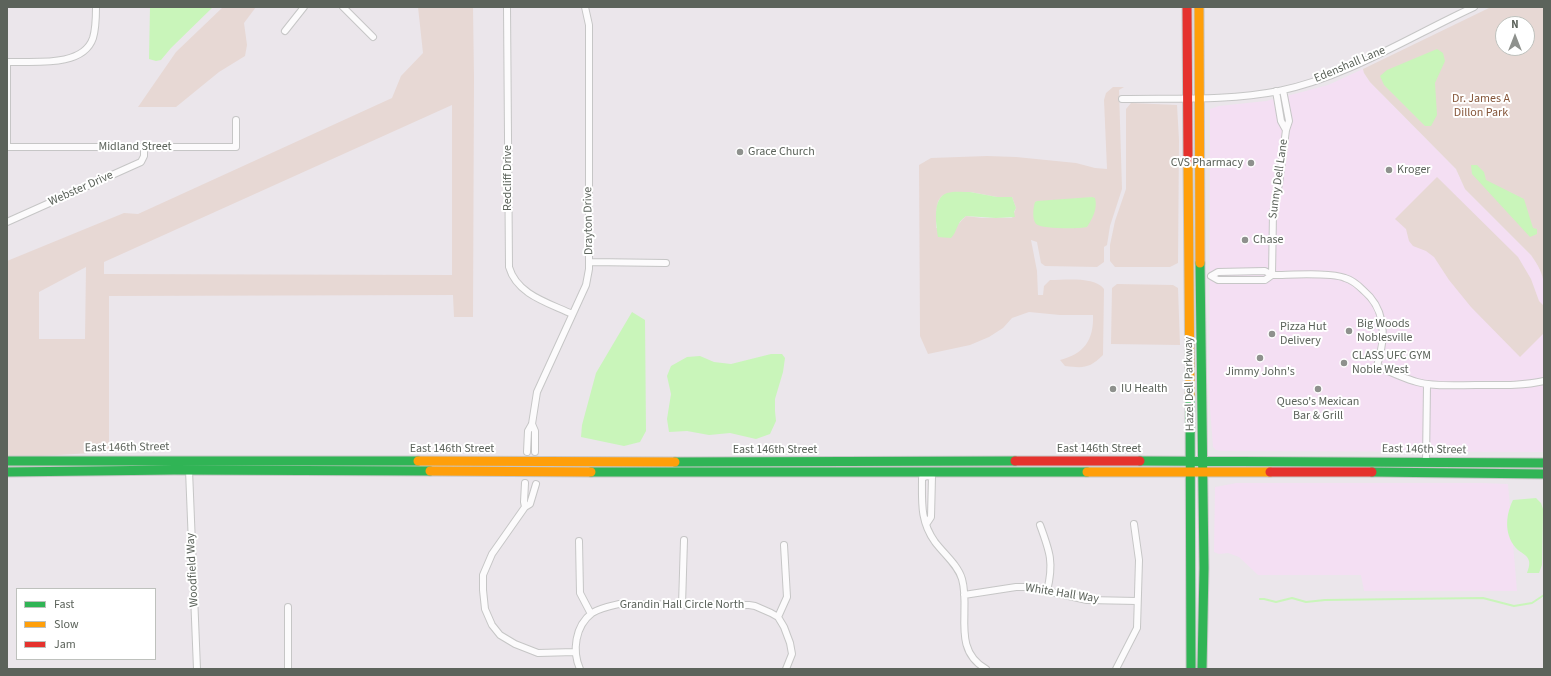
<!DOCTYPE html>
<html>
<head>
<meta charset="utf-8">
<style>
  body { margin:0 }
  #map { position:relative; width:1551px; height:676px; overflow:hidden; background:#ebe6eb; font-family:"Source Sans 3",sans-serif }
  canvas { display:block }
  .frame { position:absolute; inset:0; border:8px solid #5c635b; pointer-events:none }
  .legend { position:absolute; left:16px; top:588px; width:140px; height:72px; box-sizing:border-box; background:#fff; border:1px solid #bec1bd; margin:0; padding:5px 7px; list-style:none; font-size:12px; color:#5c635b }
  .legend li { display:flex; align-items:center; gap:8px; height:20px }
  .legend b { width:20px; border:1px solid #bec1bd }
  .north { position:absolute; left:1495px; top:16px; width:40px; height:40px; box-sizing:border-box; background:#fff; border:1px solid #bec1bd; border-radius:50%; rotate:0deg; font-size:11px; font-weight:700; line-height:16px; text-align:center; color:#5c635b }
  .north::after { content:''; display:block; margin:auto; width:14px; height:18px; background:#8e918d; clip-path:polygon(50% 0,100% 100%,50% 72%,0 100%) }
</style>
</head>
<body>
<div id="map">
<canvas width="1551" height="676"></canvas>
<div class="frame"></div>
<ul class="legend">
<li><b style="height:5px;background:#30b455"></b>Fast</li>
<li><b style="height:5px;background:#ff9f0a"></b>Slow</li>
<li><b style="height:5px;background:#e5322d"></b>Jam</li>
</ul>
<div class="north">N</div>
</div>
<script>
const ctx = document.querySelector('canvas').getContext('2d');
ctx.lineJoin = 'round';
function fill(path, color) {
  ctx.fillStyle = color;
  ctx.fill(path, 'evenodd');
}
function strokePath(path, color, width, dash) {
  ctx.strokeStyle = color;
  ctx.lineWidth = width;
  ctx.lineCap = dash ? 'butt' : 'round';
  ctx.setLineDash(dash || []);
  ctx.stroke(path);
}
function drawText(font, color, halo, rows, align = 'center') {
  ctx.font = font + ' "Source Sans 3",sans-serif';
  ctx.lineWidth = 4;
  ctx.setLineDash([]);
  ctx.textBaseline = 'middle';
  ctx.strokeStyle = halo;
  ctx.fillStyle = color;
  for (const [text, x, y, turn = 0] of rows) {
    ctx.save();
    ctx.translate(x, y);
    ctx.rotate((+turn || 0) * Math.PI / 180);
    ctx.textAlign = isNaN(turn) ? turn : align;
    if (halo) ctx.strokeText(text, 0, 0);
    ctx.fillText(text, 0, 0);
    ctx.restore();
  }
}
const commercial = new Path2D(`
  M1363 69 1364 73 1370 82 1456 169 1465 189 1531 255 1538 265 1543 276 1544 286V452L1220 451 1216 450 1213 447 1209 394 1210 109 1219 106 1266 101 1298 93 1328 85Z
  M1236 483H1482L1508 484 1517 591H1364L1361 575H1258L1239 557 1228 553 1219 554 1214 552 1215 487Z`);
const green = new Path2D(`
  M223 7H256L244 23 247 45 245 56 219 72 176 107H138L176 52Z
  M418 7H473L474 78 473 317H454L453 295 109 296V452L41 456H7V261L124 213 138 214 392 98 401 76 423 53ZM452 105V275L104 274V262ZM86 267 85 339H39V292Z
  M1491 7H1544V286C1543 273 1538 265 1531 255L1465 189 1456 169 1370 82 1364 73 1363 69ZM1503 24H1527V48H1503Z
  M1113 87H1124L1119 90 1122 189 1110 226 1107 245 1104 247V262L1097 267 1045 266 1041 263 1037 242 1031 240 1037 271 1038 295H1043L1044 286 1050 280C1064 280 1095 276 1104 289L1103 355C1089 369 1083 368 1065 366L1060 360C1084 354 1094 340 1093 315H1060L1029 312 1012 318 1003 328 989 337 970 345 928 354 920 336 919 165 931 158 987 156 1016 157 1076 163 1095 168 1107 169 1104 100 1106 93ZM970 192 997 197H1012L1016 208 1012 218H982L966 216 962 220 955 228H936C937 196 935 192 970 192ZM1092 197 1087 227 1035 202 1086 198Z
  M1131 103 1177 105 1179 140 1178 263 1170 267H1115L1110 261V245L1115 221 1126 189V109Z
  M1437 177 1518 257 1531 279 1539 301 1544 306V333L1520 357 1471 307 1449 280 1434 257 1426 251 1413 246 1409 241 1406 229 1395 219Z
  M1117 284 1173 285 1178 288 1180 345 1111 344 1112 288Z`);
const water = new Path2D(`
  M150 7H213L171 48 161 60 156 61 149 59Z
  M1437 49 1443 53 1445 61 1435 83 1437 115 1431 126H1425L1384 85 1380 76 1387 70Z
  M1471 165H1477L1484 172 1486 180 1524 199 1533 228 1537 229V234L1530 237 1472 174Z
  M970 192 997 197H1012L1016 208 1014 212 1015 217 996 218 966 216C955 224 958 231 951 238L938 237C936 224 932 198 947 193 954 191 963 192 970 192Z
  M1092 197 1095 198C1098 209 1092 219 1087 227 1079 229 1041 229 1036 224 1032 219 1033 208 1035 202L1037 201Z
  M632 312 645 320 646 431 640 442 624 446 581 437 582 425 596 373Z
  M771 354H782L785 358 783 372 775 399V411L776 421 770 434 756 439 730 433 709 435 687 431 669 432 667 419 671 394 667 376 671 366 687 357 700 356 714 362 731 364Z
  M1536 498 1541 503 1543 509 1542 565 1539 573H1527C1528 570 1530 565 1529 561 1528 556 1522 553 1518 550 1504 537 1505 516 1513 500Z`);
const stream = new Path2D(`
  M1260 599H1264L1276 602 1292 598 1306 602 1325 600 1483 598 1514 606 1532 603 1544 595`);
const street = new Path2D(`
  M343 7 373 37
  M507 7 509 267C517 295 549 303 572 314
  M285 31 304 7
  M7 62C33 61 83 68 93 38 96 28 96 17 96 7
  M7 62V147
  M1276 91 1281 121 1286 130
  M1122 99C1174 98 1228 101 1279 91 1347 77 1411 36 1474 7
  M7 147H236V120
  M7 222 141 162 144 156V147
  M590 262 666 263
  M1272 275 1265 280H1218L1211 276 1218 272 1265 271 1272 275C1290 275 1331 272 1345 278 1352 280 1358 285 1363 290 1387 310 1386 338 1377 366 1390 372 1403 378 1417 382 1436 387 1457 385 1476 385 1498 385 1522 386 1544 381
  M1272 275 1273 213 1279 184 1286 130 1289 121 1283 90
  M532 424 535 431V452
  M527 452 528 431 532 424 537 392 586 285 589 269V25L585 7
  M1426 462 1427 384
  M189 470 197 669
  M927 476 922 478C922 502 920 521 935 542 944 554 958 565 962 579 971 610 951 649 986 669
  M525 483 524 502 525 507 530 504 536 484
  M525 507 492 554 483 575V590L485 609 492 625 500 635 515 644 538 653 575 652
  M927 523 931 517 932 477 927 476
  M1040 525C1050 552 1054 563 1047 591
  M579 541 580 593 591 614
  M964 595 1016 587H1028L1087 600 1137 601
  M682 605 684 540
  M288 607V669
  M778 617 787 597 784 545
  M580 669C572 651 575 626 592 613 600 608 610 606 619 604L749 605 755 606 771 613 778 617 784 627 790 643 792 654 786 669
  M1116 669 1137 628 1139 560 1134 524`);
const fast = new Path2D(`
  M1200 263 1204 568 1202 669
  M1190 396 1191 669
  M7 461H418
  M1140 461 1544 463
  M675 462 1015 461
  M7 472 174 470 430 471
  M591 472H1087
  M1372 472 1544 474`);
const slow = new Path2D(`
  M1199 7 1200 263
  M1188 161 1190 396
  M418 461 675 462
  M430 471 591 472
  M1087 472H1270`);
const jam = new Path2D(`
  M1187 7 1188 161
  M1015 461H1140
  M1270 472H1372`);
const markers = [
  [740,152,4,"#8e918d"],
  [1251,163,4,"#8e918d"],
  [1389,170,4,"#8e918d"],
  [1245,240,4,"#8e918d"],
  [1349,331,4,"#8e918d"],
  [1272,334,4,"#8e918d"],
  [1260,358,4,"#8e918d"],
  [1344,363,4,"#8e918d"],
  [1113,389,4,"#8e918d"],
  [1318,389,4,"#8e918d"]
];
const streetNames = [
  ["Edenshall Lane",1350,65,-23],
  ["Midland Street",135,147],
  ["Redcliff Drive",508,178,-90],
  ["Sunny Dell Lane",1279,179,-82],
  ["Webster Drive",81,189,-24],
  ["Drayton Drive",589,221,-91],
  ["Hazel Dell Parkway",1190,384,-91],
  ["East 146th Street",127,448,-1],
  ["East 146th Street",452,449],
  ["East 146th Street",1099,449],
  ["East 146th Street",775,450],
  ["East 146th Street",1424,450,1],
  ["Woodfield Way",193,570,-93],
  ["White Hall Way",1062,594,9],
  ["Grandin Hall Circle North",682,605]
];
const parkNames = [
  ["Dr. James A",1481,99],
  ["Dillon Park",1481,113]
];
const poiNames = [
  ["Grace Church",748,152],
  ["CVS Pharmacy",1243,163,"right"],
  ["Kroger",1397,170],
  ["Chase",1253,240],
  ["Big Woods",1357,324],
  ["Noblesville",1357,338],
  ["Pizza Hut",1280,327],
  ["Delivery",1280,341],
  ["CLASS UFC GYM",1352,356],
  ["Noble West",1352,370],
  ["Jimmy John's",1260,372,"center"],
  ["IU Health",1121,389],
  ["Queso's Mexican",1318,402,"center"],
  ["Bar & Grill",1318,416,"center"]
];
fill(commercial, '#f4dff3');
fill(green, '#e7d8d4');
fill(water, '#c9f5ba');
strokePath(stream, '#c9f5ba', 2);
strokePath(street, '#c6c6c6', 8);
strokePath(fast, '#c6c6c6', 11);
strokePath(slow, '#c6c6c6', 11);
strokePath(jam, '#c6c6c6', 11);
strokePath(street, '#fcfbfc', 6);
strokePath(fast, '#30b455', 9);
strokePath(slow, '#ff9f0a', 9);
strokePath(jam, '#e5322d', 9);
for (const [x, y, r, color] of markers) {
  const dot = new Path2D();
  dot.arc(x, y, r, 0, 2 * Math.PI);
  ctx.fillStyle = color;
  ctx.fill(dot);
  strokePath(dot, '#fff', 1.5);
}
drawText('12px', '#5c635b', '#fff', streetNames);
drawText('12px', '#855539', '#fff', parkNames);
drawText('12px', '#5c635b', '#fff', poiNames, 'left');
</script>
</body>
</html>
